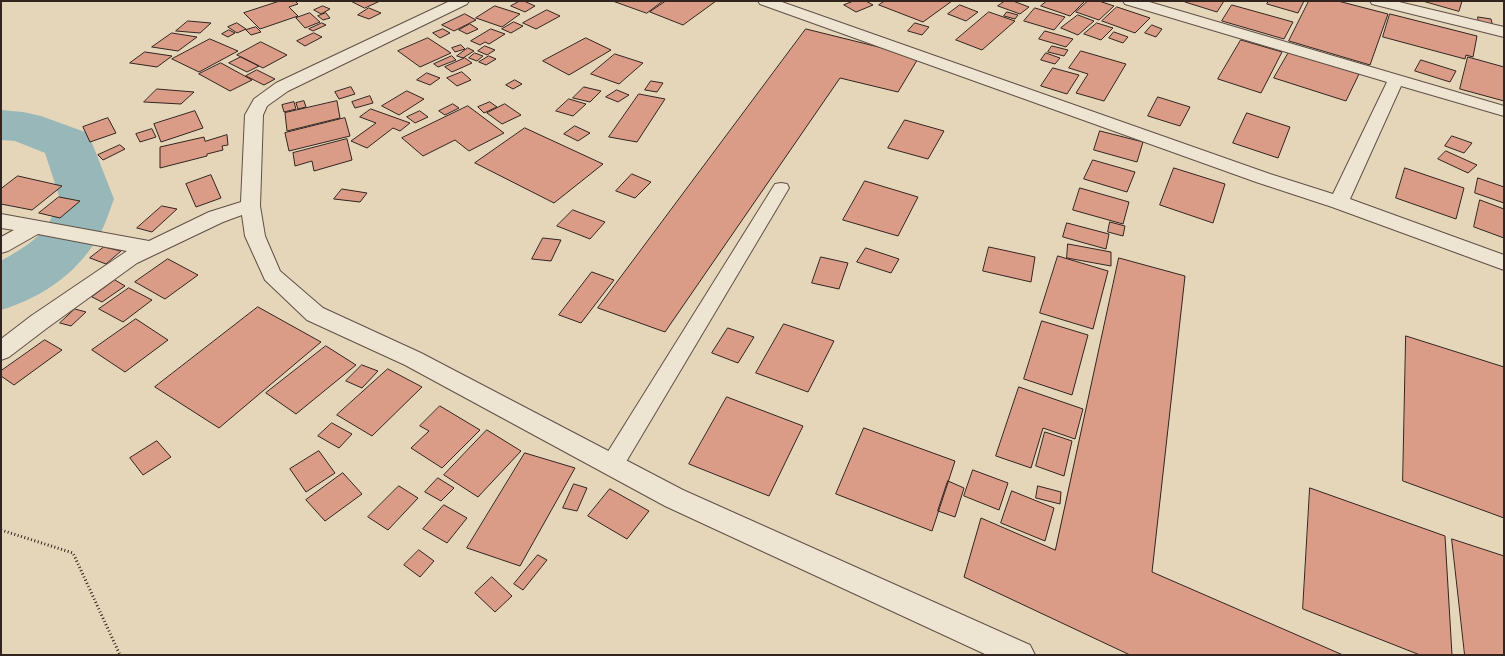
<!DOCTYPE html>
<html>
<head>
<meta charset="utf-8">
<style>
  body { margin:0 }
  #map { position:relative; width:1505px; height:656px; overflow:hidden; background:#e5d6ba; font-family:"Gentium Book Plus",serif }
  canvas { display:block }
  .frame { position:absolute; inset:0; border:2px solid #32241f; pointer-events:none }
</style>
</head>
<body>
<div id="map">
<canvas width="1505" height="656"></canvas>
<div class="frame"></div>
</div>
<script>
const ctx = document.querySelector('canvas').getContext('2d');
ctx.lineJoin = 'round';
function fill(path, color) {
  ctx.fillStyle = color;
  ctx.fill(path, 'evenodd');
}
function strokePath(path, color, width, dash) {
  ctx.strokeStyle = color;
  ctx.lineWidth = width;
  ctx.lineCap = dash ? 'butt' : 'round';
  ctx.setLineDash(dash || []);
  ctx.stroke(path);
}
const river = new Path2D(`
  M1 110 23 112 41 116 85 132 92 143 114 199C110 209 107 220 102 230 81 271 44 297 1 310V261C18 251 40 239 49 222 54 215 56 206 60 199L45 153 15 141 1 140Z`);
const building = new Path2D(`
  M280 1H295L298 4 289 7 298 16 260 29 244 13Z
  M351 1H380L365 8Z
  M520 1H524L535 6 525 12 511 6Z
  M613 1H663L647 13Z
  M666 1H716L683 25 650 12Z
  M854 1H866L873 5 856 12 844 5Z
  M885 1H952L923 22 879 5Z
  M1005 1H1013L1029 7 1020 14 998 6Z
  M1047 1H1085L1070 16 1041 6Z
  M1088 1H1099L1114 6 1099 20 1076 12Z
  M1185 1H1224L1217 12 1185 2Z
  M1269 1H1304L1298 13 1267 4Z
  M1309 1H1338L1388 14 1370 65 1289 41Z
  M1423 1H1462L1459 11Z
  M960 5 978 12 966 21 948 14Z
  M1232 5 1293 22 1284 39 1222 21Z
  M323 6 330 9 321 14 314 10Z
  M495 6 520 14 502 27 476 18Z
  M1117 7 1150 18 1135 33 1102 21Z
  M369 8 381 13 369 19 358 15Z
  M1035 8 1065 17 1054 30 1024 21Z
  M547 10 560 16 536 29 523 23Z
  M989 12 1015 21 982 50 956 40Z
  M1007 12 1018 15 1015 19 1004 16Z
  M310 13 320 22 305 28 296 18Z
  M326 13 330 18 323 20 318 16Z
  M465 14 476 20 454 31 442 25Z
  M1390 14 1477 36 1473 57 1466 55 1465 59 1383 37Z
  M1078 15 1094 21 1078 35 1061 28Z
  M1478 17 1491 19 1493 27 1479 24Z
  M188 21 211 23 200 33 176 31Z
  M514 22 523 26 511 33 502 29Z
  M237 23 246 29 237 33 228 27Z
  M322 23 326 25 313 31 309 29Z
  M915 23 929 27 922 35 908 31Z
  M1097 23 1113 28 1101 40 1084 34Z
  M470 24 478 29 467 34 459 30Z
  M1152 25 1162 29 1156 37 1145 33Z
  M256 27 261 32 251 35 246 30Z
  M443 29 450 33 440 38 433 33Z
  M491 29 505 34 489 44 485 42 480 45 471 41Z
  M806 29 919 57 898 92 840 78 665 332 598 308Z
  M229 30 235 33 228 37 222 34Z
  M1045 31 1073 39 1066 47 1039 39Z
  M1114 32 1128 37 1123 43 1109 38Z
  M172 33 197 37 178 51 152 47Z
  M314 33 322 37 305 46 297 41Z
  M428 38 451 53 420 67 398 51Z
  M586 38 611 50 569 75 543 61Z
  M210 39 238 51 199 72 172 59Z
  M1241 40 1282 52 1261 93 1218 79Z
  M261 42 287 55 263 68 237 55Z
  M461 45 465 49 455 52 452 48Z
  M485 46 495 50 487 55 478 51Z
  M1052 46 1068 50 1064 56 1048 52Z
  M468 48 474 51 463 58 457 56Z
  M1081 51 1126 64 1104 101 1076 93 1088 74 1069 68Z
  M145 52 172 56 157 67 130 63Z
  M1289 52 1359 74 1346 101 1274 78Z
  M475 53 483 56 477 61 469 58Z
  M1046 53 1060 58 1055 64 1041 60Z
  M615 54 643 63 619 84 591 74Z
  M452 56 456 60 438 67 434 64Z
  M489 56 496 59 486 65 479 62Z
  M241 57 259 66 247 72 229 63Z
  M1468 57 1504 67V101L1460 89Z
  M465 58 472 63 452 72 445 67Z
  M1421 60 1456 71 1450 82 1415 71Z
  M221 63 252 80 230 91 199 74Z
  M1053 68 1079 75 1067 94 1041 86Z
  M257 70 275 79 264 85 246 76Z
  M462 72 471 80 457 86 447 78Z
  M427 73 440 78 430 85 417 80Z
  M515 80 522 84 513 89 506 85Z
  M651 81 663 83 657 92 645 90Z
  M351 87 355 94 339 99 335 92Z
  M584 87 601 91 590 102 573 98Z
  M157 89 194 92 181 104 144 102Z
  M617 90 629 95 618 102 606 97Z
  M407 91 424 99 399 115 382 106Z
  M639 94 665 99 637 142 609 137Z
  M370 96 373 103 355 108 352 102Z
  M1158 97 1190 107 1180 126 1148 116Z
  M569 99 586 104 573 116 556 111Z
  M304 101 306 107 298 109 296 103Z
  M337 101 340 118 287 131 285 113Z
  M294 102 296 109 284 112 282 105Z
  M490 102 497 107 484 113 478 107Z
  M453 104 459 108 445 115 439 111Z
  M505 104 521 115 502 124 487 113Z
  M468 106 504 133 469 151 455 140 423 156 402 138Z
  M371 109 410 123 400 131 393 128 367 148 351 141 376 123 360 117Z
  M195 111 203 128 161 142 154 124Z
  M420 111 428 117 415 123 407 117Z
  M1247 113 1290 127 1278 158 1233 143Z
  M108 118 116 133 90 142 83 127Z
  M345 118 350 136 289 151 285 133Z
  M905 120 944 131 928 159 888 148Z
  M575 126 590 133 578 141 564 134Z
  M525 128 603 164 554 203 475 163Z
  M152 129 156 137 140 142 136 134Z
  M1100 131 1143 142 1137 162 1094 150Z
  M227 135 228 145 222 146 223 150 207 154V156L160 168V147L204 137 205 141Z
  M1452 136 1472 143 1464 153 1445 146Z
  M347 139 352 160 314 171 312 161 295 166 293 153Z
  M120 145 125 149 103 160 98 155Z
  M1446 151 1477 165 1468 173 1438 159Z
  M1093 160 1135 172 1127 192 1084 179Z
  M1174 168 1225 184 1213 223 1160 205Z
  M1405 168 1464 188 1456 219 1396 198Z
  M632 174 651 182 635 198 616 191Z
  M211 175 221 198 196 207 186 184Z
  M18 176 62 186 32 210 1 204V189Z
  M1478 178 1504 187V203L1475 193Z
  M865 181 918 197 898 236 843 220Z
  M1080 188 1129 202 1123 224 1073 210Z
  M342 189 367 193 360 202 334 199Z
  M59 197 80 201 60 218 39 213Z
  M1480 200 1504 209V238L1474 227Z
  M162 206 177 209 152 232 137 228Z
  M573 210 605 222 590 239 557 226Z
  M1110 222 1125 226 1123 236 1108 232Z
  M1067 223 1109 234 1106 249 1063 237Z
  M543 238 561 240 551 261 532 259Z
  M1068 244 1111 252V266L1067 258Z
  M104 247 121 251 106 264 90 258Z
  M989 247 1035 257 1031 282 983 271Z
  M866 248 899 259 891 273 857 262Z
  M1058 256 1108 271 1093 329 1040 313Z
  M821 257 848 263 839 289 812 283Z
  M1119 258 1185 276 1152 572 1343 655H1130L964 577 981 518 1055 550Z
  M168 259 198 275 165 299 135 282Z
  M592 272 614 280 581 323 559 315Z
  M115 280 125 286 102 302 92 297Z
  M129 288 152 300 123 322 99 309Z
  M258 307 321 342 219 428 155 387Z
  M75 309 86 312 71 326 60 323Z
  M136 319 168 340 125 372 92 350Z
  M1042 321 1088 335 1072 395 1024 379Z
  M784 324 834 341 808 392 756 373Z
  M728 328 754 337 738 363 712 353Z
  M1406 336 1504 367V518L1403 481Z
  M45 340 62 350 14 385 1 376V371Z
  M326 346 356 365 296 414 266 393Z
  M362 365 378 371 362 388 346 381Z
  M388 369 422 387 372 436 337 415Z
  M1019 387 1083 409 1075 439 1043 428 1031 468 996 456Z
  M727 397 803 426 769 496 689 464Z
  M440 406 480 430 442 468 411 448 429 431 420 426Z
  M332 423 352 434 339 448 318 436Z
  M864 428 955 461 932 531 836 494Z
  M487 430 521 451 478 497 444 475Z
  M1045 432 1072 441 1064 476 1036 466Z
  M157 441 171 457 143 475 130 458Z
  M319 451 335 473 306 492 290 469Z
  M525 453 575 468 520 566 467 548Z
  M973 470 1008 483 999 510 964 496Z
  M343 473 362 494 325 521 306 500Z
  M438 478 454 488 441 501 425 492Z
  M948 481 964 488 955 517 938 511Z
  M574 484 587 488 577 511 563 508Z
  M399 486 418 498 388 530 368 517Z
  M1038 486 1061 492 1060 504 1036 498Z
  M1310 488 1445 536 1452 655H1420L1303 609Z
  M610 489 649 511 627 539 588 516Z
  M1012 491 1054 508 1045 541 1001 523Z
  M444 505 467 518 447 543 423 529Z
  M1452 539 1504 556V655H1465Z
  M419 550 434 561 420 577 404 565Z
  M538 555 547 560 523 590 514 584Z
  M492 577 512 596 495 612 475 593Z`);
const path = new Path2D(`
  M1 530 73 553 120 655`);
const service = new Path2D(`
  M781 183 787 184 789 188 620 472 612 474 604 472 601 465 604 458 775 184Z`);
const minor = new Path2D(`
  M450 1H469L467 4 288 91 267 106 263 115 260 206 265 236 280 271 323 308 421 353 683 490 1030 645 1035 655H987L665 506 405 365 307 320 265 280 245 236 242 215 223 222 137 263 47 328 9 357 1 360V339L31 316 127 251 38 234 8 251 1 253V237L14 230 1 228V214L149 241 209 212 241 202 245 115 254 99 276 83Z
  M758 1H779L1270 174 1333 194 1387 82 1125 4 1123 1H1146L1504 106V116L1401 86 1350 199 1504 255V270L1332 207 1256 182 760 4Z
  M1370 1H1395L1504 27V37L1372 4Z`);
fill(river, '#98b7b8');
fill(building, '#da9c86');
strokePath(building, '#32241f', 1);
strokePath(service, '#5f5046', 2);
strokePath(minor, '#5f5046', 2);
strokePath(path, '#32241f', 3, [1, 2.5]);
fill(service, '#eee4d2');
fill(minor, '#eee4d2');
</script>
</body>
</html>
